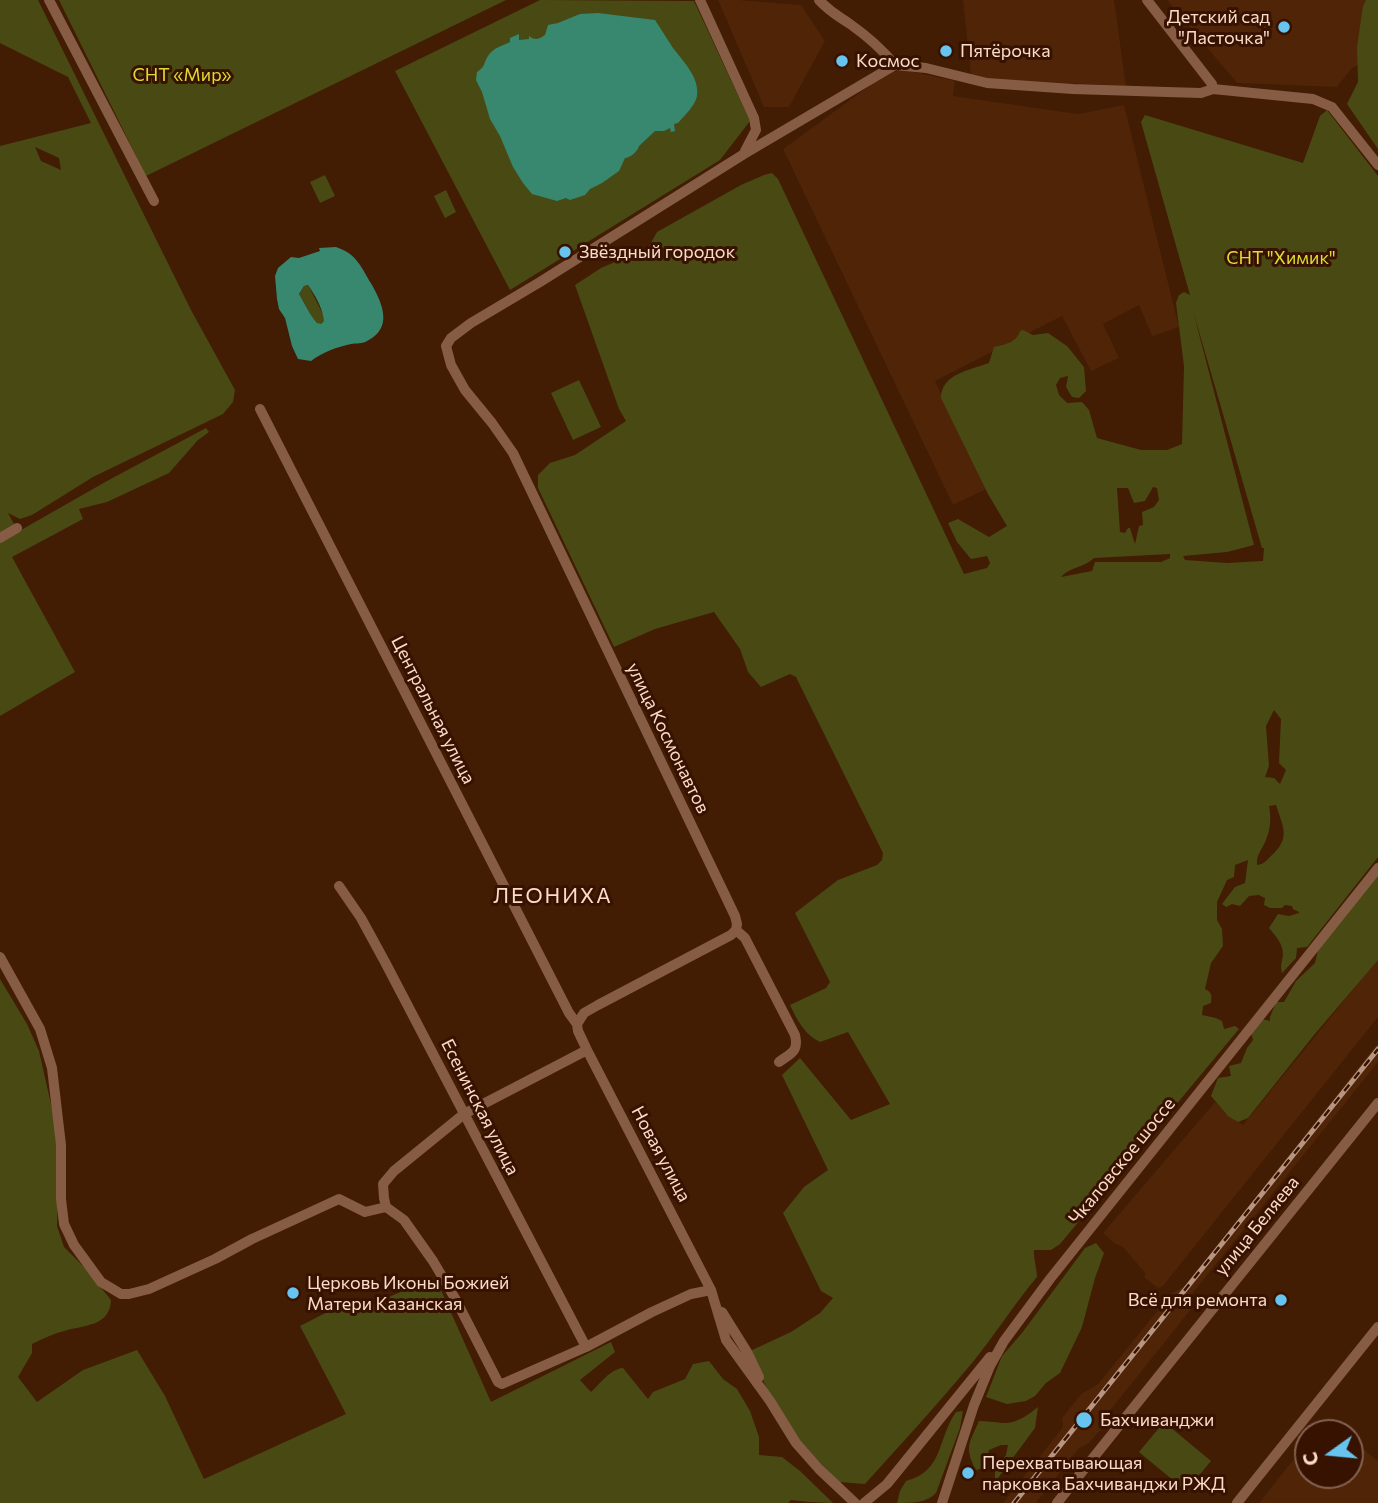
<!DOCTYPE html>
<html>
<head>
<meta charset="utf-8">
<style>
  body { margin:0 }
  #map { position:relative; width:1378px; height:1503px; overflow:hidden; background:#421c03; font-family:Commissioner,sans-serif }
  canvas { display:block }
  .north { position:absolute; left:1294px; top:1419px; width:70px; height:70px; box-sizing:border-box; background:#371200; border:2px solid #856250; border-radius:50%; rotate:255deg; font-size:19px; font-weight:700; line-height:28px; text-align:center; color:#fbdbc9 }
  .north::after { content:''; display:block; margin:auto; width:24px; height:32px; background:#66c4ef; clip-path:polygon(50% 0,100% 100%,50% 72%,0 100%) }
</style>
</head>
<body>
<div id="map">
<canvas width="1378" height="1503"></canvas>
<div class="north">С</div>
</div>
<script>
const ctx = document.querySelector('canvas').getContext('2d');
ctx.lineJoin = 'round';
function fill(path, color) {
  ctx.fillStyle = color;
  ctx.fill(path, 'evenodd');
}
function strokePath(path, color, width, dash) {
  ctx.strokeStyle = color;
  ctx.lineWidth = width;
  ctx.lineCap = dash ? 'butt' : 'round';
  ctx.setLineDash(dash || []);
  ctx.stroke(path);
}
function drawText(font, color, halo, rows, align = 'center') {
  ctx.font = font + ' Commissioner,sans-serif';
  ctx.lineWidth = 6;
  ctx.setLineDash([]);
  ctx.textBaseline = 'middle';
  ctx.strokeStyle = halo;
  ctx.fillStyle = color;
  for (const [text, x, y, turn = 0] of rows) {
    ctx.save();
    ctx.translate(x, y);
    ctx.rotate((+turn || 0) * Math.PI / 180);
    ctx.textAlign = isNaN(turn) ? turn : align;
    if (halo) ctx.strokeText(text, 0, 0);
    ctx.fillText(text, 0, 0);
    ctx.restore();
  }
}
const built = new Path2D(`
  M718 0H740L801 5 825 41 789 107H764Z
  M963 0H1114L1126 86 987 79 971 75Z
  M1167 0H1378V55L1352 68 1337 87 1237 83Z
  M905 70 955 81 953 96 1078 114 1124 105 1179 327 1152 336 1139 305 1103 324 1119 358 1091 371 1062 316 935 381 986 489 953 505 783 149 876 81 890 72Z
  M1378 959V1017L1163 1286 1158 1288 1145 1278V1273L1123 1247 1114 1243 1103 1233 1215 1102 1243 1125Z
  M1378 1043V1062L1192 1294V1308L1105 1417 1103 1427 1089 1443 1079 1448 1036 1503H1003L1063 1427 1062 1418 1081 1394 1098 1384 1172 1293 1185 1286Z
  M1324 1419 1342 1433H1314Z
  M1350 1439 1378 1461V1503H1259L1308 1441V1475H1350Z`);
const green = new Path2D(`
  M0 0H38L191 310 235 390 233 402 223 414 93 477 32 515 20 519 8 513 14 524 0 533V146L91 123 68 77 0 43ZM35 147 59 158 61 170 41 161Z
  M59 0H506L146 176Z
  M540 0 694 1 750 121 720 160 510 290 395 71Z
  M1366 0H1378V149L1347 104 1358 82 1357 47 1363 6Z
  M1327 110 1378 176V857L1307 947 1297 948 1296 958 1282 973C1280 966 1282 962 1283 955 1283 943 1276 937 1269 928L1278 914 1289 916 1299 913V912L1293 909 1292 906 1285 905 1282 908H1270L1264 905 1265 898 1259 895 1249 896 1240 906 1232 904 1226 907 1222 904 1235 887 1245 883 1248 860 1235 865 1234 877 1227 880 1217 902V920L1222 929 1223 946 1211 963 1205 989C1212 992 1212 996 1211 1003L1203 1006 1202 1015 1216 1018 1222 1021 1224 1029 1235 1026 1239 1029 1060 1244 1051 1250H1034C1033 1255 1037 1270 1037 1277 1014 1304 995 1335 972 1363 938 1404 901 1444 865 1484L839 1482 800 1442 767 1389 750 1351 791 1332 820 1313 833 1298 821 1291 783 1213 804 1187 828 1170 782 1075 800 1058 851 1120 890 1104 848 1032 820 1042C805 1035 797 1020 790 1005L826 988 830 982 795 913 838 880 877 865 882 860 883 853 796 677 790 674 761 687 748 672 740 649 714 612 655 629 614 647 538 488V475L550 463 575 455 626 421 619 409 575 285 601 268 648 248 657 232 741 185 764 175 772 173 778 179 964 574 987 568 990 563 987 556 971 559 957 542 948 523 958 519 989 537 1007 526 988 494 941 398C941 374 970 370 989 363L994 347C1006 344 1016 343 1020 331L1023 330 1033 335 1048 333 1067 346 1084 367 1086 391 1079 398 1072 397 1066 387 1068 376 1060 378 1056 385 1059 395 1067 403 1082 402 1089 410 1097 438 1141 450H1167L1182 444 1184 366 1176 303 1179 295 1184 292 1190 295 1141 122 1145 115 1303 163 1320 116ZM1193 311 1262 548H1264L1263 561 1227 563 1185 560 1183 556 1227 552 1254 545ZM1153 487 1157 488 1159 500 1154 507 1142 512 1143 525 1139 526 1135 544 1130 528H1128L1125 533 1120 532 1117 488H1128L1134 503 1145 501ZM1170 554V558L1161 562H1095L1092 571 1061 577C1069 567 1084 568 1094 558ZM1274 710 1281 719 1279 763 1286 770 1280 784 1274 778 1265 777 1269 766 1266 726ZM1276 805C1283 827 1291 838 1271 856 1266 861 1264 864 1257 865 1256 853 1264 848 1267 837 1271 827 1271 816 1269 806Z
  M325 175 335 196 320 203 310 182Z
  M446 190 456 212 445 218 434 196Z
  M308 285 324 316V321L321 324H318C310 315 305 304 299 294L304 286Z
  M579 380 601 427 573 440 551 393Z
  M206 428 209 432 198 440 169 473 107 502 79 509 83 519 12 557 75 672 0 716V542L107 481Z
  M1378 874V960L1314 1035 1248 1118 1238 1122 1228 1116 1211 1096 1218 1078 1231 1076 1229 1066 1241 1063 1247 1048 1253 1040 1251 1033 1262 1019 1270 1021V1017L1276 1002H1284L1296 981 1315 963 1318 950Z
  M0 979 27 1024 39 1051 55 1122 58 1191 57 1226 64 1247 85 1268 111 1300C110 1327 83 1325 64 1331 53 1334 42 1339 32 1344V1353L18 1377 37 1402 83 1370 137 1350 165 1396 204 1479 346 1414 300 1326 345 1303 353 1315C373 1306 420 1276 440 1288L491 1402 611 1342 615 1352 580 1380 591 1392C600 1384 610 1369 623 1368L648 1399 653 1392 685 1379 693 1364 709 1361 723 1379 737 1389 750 1411 759 1437V1455L782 1457 800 1471 833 1503 810 1502 791 1500 788 1503H0Z
  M1096 1243 1104 1253 1095 1278 1082 1327 1060 1373 1046 1383 1035 1396 1026 1401 1007 1404 986 1397 1002 1356 1022 1333 1085 1248Z
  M1038 1407 1035 1428 995 1482V1469L1006 1455 1008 1445H1001L989 1450 984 1468 976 1470C964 1447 969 1444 979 1421 987 1421 994 1422 1002 1423 1016 1424 1028 1415 1038 1407Z
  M963 1411 960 1428 936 1493C927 1503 912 1503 897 1503L900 1491 906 1481C944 1471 937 1439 956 1412Z
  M1164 1422 1211 1461 1186 1491 1139 1452Z`);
const water = new Path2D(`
  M598 13 655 20C661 29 667 39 673 48 683 61 700 78 697 96 695 106 684 116 678 123L674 124 675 131 671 132 670 128 664 131H655L639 146C638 151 630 158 625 158L619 171 602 183 590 189 585 195 570 200 566 198 557 201 532 194 523 183 513 167 500 136 490 119 482 92 476 80 477 72C486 66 483 64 488 56 493 48 502 46 510 42V38L519 34V40L529 39V36C534 40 538 40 545 35L548 25 558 23 580 14Z
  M336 247C357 254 361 267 372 285 383 305 393 328 367 341 363 344 356 343 351 344 337 347 323 352 311 361L298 359 292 346 285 318 279 309 277 299 275 276 278 268 291 257 299 258 320 251 319 248ZM308 285C315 295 323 309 324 321L321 324 317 323C310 315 305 304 299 294L304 286Z`);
const minor = new Path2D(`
  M49 0 154 201
  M700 0 754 118 756 130 745 151
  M819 0C830 12 837 15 850 24 867 36 882 49 895 65
  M1147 0 1212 84 1213 89
  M260 409 569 1013 577 1024 578 1031 587 1050 711 1290 726 1340 770 1401 796 1443 819 1469 855 1503
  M0 538 17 528
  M339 886 361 918 385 962 586 1347
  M736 930 737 924 735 916 513 453 492 423 465 390 451 365 446 346 451 338 471 323 540 282 744 154 895 65 926 68 987 83 1073 89 1167 92 1201 93 1213 89 1313 99 1332 107 1378 165
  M736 930 745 938 795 1035C799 1052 791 1053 779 1062
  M0 957 40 1029 52 1068 61 1145V1199L64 1224 74 1245 101 1282 121 1294H129L149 1289 215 1259 252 1239 339 1199 365 1212 386 1207
  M577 1024 584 1013 598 1005 731 935 736 930
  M386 1207 404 1220 433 1261 456 1300 498 1382 502 1384 586 1347 652 1312 691 1294 711 1290
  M386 1207 384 1198 383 1184 394 1171 464 1114 587 1050
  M722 1312 747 1352 759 1377
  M864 1503 887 1484 990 1357
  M942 1503 974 1405 990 1366 1004 1341 1050 1279 1378 868
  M1057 1503 1378 1103
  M1237 1503 1378 1327`);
const rail = new Path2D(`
  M1014 1503 1378 1049`);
const markers = [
  [1284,27,7,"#66c4ef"],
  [946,51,7,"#66c4ef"],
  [842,61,7,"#66c4ef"],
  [565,252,7,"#66c4ef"],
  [293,1293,7,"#66c4ef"],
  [1281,1300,7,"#66c4ef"],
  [1084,1420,9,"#66c4ef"],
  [968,1473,7,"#66c4ef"]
];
const poiNames = [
  ["Детский сад",1270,17,"right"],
  ["\"Ласточка\"",1270,38,"right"],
  ["Пятёрочка",960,51],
  ["Космос",856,61],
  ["Звёздный городок",579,252],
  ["Церковь Иконы Божией",307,1283],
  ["Матери Казанская",307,1304],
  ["Всё для ремонта",1267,1300,"right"],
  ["Бахчиванджи",1100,1420],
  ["Перехватывающая",982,1463],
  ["парковка Бахчиванджи РЖД",982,1484]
];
const parkNames = [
  ["СНТ «Мир»",182,75],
  ["СНТ \"Химик\"",1281,258]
];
const streetNames = [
  ["Центральная улица",433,710,63],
  ["улица Космонавтов",668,738,64],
  ["Есенинская улица",480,1107,63],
  ["Новая улица",661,1154,62],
  ["Чкаловское шоссе",1122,1161,-51],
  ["улица Беляева",1257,1226,-51]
];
const quarterNames = [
  ["ЛЕОНИХА",553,896]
];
fill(built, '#4f2407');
fill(green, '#494a13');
fill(water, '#37886f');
strokePath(minor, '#865c44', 10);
strokePath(rail, '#b79580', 5);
strokePath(rail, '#371200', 2.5, [8]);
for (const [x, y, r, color] of markers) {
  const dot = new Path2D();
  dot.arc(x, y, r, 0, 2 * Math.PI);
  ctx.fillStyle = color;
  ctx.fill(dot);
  strokePath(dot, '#371200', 2.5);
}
drawText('18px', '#fbdbc9', '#371200', poiNames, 'left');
drawText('18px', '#dcdd33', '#371200', parkNames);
drawText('18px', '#fbdbc9', '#371200', streetNames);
ctx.letterSpacing = '2px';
drawText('21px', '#fbdbc9', '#371200', quarterNames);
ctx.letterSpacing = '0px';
</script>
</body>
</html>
